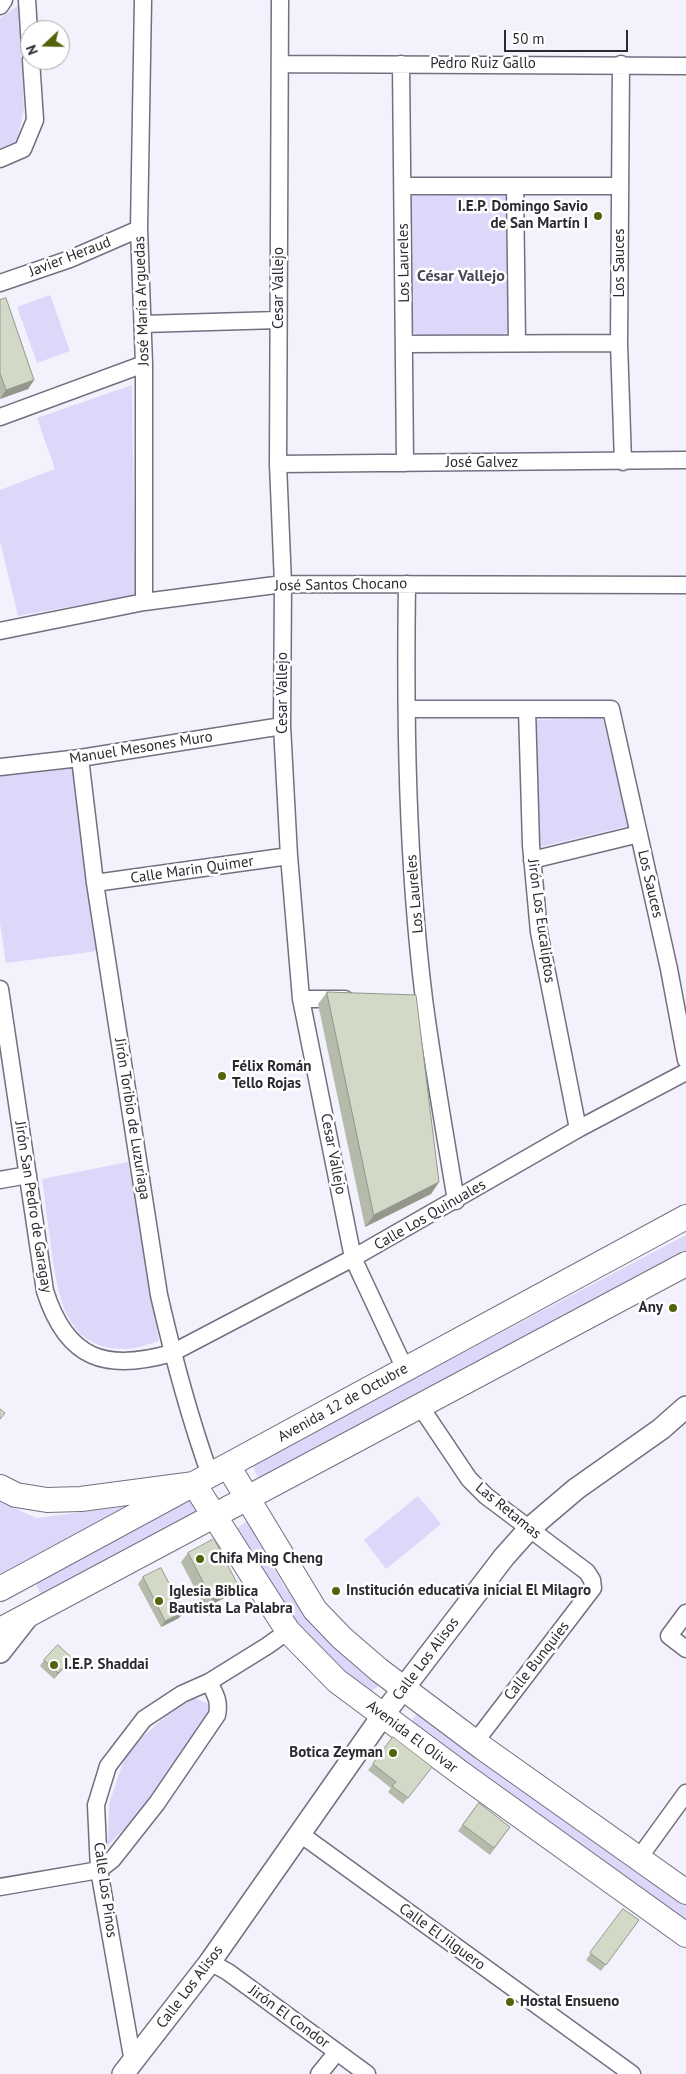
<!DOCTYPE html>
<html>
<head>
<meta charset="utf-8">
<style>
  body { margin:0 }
  #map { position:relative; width:686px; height:2074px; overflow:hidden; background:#f2f1fc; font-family:"PT Sans",sans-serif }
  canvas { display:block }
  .north { position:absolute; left:20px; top:20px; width:50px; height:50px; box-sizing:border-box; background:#fff; border:1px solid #aaaaad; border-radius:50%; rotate:249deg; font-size:14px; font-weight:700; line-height:20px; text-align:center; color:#2b2a31 }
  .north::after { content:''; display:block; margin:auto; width:18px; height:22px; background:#526309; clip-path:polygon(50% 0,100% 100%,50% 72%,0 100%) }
  .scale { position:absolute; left:504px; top:30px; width:124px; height:22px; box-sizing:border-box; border:2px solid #2b2a31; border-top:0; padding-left:6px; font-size:15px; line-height:18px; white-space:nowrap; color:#2b2a31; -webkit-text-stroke:4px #fff; paint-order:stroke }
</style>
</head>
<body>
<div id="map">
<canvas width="686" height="2074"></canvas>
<div class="north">N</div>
<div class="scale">50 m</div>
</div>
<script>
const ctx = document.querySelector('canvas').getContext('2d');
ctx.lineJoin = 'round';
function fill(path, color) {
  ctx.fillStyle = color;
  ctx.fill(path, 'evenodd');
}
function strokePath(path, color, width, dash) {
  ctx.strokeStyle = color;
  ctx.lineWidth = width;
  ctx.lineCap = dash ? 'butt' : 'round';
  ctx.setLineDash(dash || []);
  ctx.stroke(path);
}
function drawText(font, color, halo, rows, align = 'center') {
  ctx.font = font + ' "PT Sans",sans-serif';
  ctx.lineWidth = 5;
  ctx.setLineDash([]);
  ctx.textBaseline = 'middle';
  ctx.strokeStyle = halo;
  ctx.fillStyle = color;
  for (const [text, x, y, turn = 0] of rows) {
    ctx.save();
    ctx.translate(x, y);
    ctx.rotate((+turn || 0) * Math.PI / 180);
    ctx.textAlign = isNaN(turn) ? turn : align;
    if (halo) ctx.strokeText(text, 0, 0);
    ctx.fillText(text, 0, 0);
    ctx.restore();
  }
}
const green = new Path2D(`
  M19 5 24 109 17 141 0 149V18Z
  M507 194 513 200 511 330 503 334 418 335 408 329 409 196Z
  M50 295 70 351 37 363 17 307Z
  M132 385 135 595 18 616 0 541V490L55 469 37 418Z
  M603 718 628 826 540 847 536 720Z
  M72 764 98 951 6 963 0 923V774Z
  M128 1162 159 1341C149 1344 136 1349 125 1349 64 1349 58 1295 51 1247 48 1224 45 1202 42 1179Z
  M686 1235V1257L259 1481 252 1464Z
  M418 1496 441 1524 386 1569 364 1540Z
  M188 1498 199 1514 42 1597 34 1580Z
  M0 1501 36 1518 132 1506 0 1574Z
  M247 1521 284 1586 317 1628 383 1683 365 1696 286 1619 231 1533Z
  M194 1698 209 1704 206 1720 142 1811 108 1845 109 1804 127 1751 166 1716Z
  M419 1710 686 1905V1928L409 1725Z`);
const minor = new Path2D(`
  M27 0 30 47
  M143 0 139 229 144 364V602
  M280 0 278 464 283 584 282 726 289 856 301 999 353 1258 405 1369
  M0 6 4 0
  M280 64 686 66
  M401 64 405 463
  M621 64 619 343 623 462
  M0 159 23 149 35 120 31 60
  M403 186H620
  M515 186 517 343
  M0 283 70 259 139 229
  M143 324 278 320
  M405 344 619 343
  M0 417 144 364
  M278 464 686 460
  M407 584C405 722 407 862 424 999 433 1067 445 1134 456 1201
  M0 631 144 602 283 584 686 585
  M407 709H611L669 969 686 1060
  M527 709 531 845 539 932 578 1129
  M80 758 95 883 159 1295C173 1356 189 1416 210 1475
  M0 767 80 758 282 726
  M532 860 639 834
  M95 883 289 856
  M0 989 45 1291C67 1360 106 1372 172 1353L353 1258 578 1129 686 1072
  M301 999H345
  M0 1180 28 1175
  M420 1406 469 1479 486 1496 587 1572 592 1580 593 1588 476 1741
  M686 1613 669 1636 686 1649
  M299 1833 632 2074
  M639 1858 686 1793
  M0 1887 99 1870 112 1860 157 1803 217 1715C220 1701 215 1694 209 1682
  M210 1962 228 1972 367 2074
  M133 2062 99 1870 96 1805 108 1766 144 1719 182 1694 209 1682 267 1646 288 1631
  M319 2074 337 2052`);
const tertiary = new Path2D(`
  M0 1652 29 1615
  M123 2074 210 1962 383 1715 504 1557 529 1529 576 1489 661 1429 686 1407`);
const secondary = new Path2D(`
  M228 1466 315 1610 342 1638 379 1670 483 1748 686 1892
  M0 1487 16 1495 47 1500 81 1499 194 1484 288 1631 337 1681 462 1774 686 1935
  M0 1589 686 1217
  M0 1630 686 1264`);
const wall = new Path2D(`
  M0 300 34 380 28 389 0 399Z
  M327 992 439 1182 431 1194 365 1227 318 1004Z
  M188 1553 232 1594 205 1608 181 1562Z
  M143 1577 179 1618 161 1627 138 1584Z
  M44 1660 67 1664 54 1679 40 1666Z
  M373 1764 432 1767 403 1804 388 1792 391 1788 368 1770Z
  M479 1803 510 1827 490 1855 458 1831Z
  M623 1909 639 1920 601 1971 586 1960Z`);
const shadedWall = new Path2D(`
  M34 380 28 389 0 399 6 390Z
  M439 1182 431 1194 365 1227 374 1215Z
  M238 1585 232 1594 205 1608 212 1599Z
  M184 1612 179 1618 161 1627 165 1621Z
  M72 1658 67 1664 54 1679 58 1673Z`);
const building = new Path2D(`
  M6 298 34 380 6 390 0 373V300Z
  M327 992 416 995 439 1182 374 1215Z
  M0 1409 5 1413 0 1419Z
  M214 1539 238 1585 212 1599 188 1553Z
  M161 1568 184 1612 165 1621 143 1577Z
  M58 1645 72 1658 58 1673 44 1660Z
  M393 1737 432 1767 408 1798 392 1786 396 1782 373 1764Z
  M479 1803 510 1827 494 1848 463 1825Z
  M623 1909 639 1920 606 1965 590 1953Z`);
const markers = [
  [598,216,5,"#526309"],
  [222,1076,5,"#526309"],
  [673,1308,5,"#526309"],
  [200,1559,5,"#526309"],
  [336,1591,5,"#526309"],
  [159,1601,5,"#526309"],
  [54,1665,5,"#526309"],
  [393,1753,5,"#526309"],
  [510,2002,5,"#526309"]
];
const streetNames = [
  ["Pedro Ruiz Gallo",483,64],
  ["Javier Heraud",70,257,-21],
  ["Los Laureles",404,263,-91],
  ["Los Sauces",620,263,-90],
  ["Cesar Vallejo",279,288,-90],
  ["José María Arguedas",142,301,-92],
  ["José Galvez",482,463],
  ["José Santos Chocano",341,585,-1],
  ["Cesar Vallejo",283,693,-90],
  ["Manuel Mesones Muro",141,748,-9],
  ["Calle Marin Quimer",192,870,-8],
  ["Los Sauces",650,884,77],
  ["Los Laureles",415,894,-95],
  ["Jirón Los Eucaliptos",541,921,82],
  ["Jirón Toribio de Luzuriaga",132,1119,81],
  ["Cesar Vallejo",333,1154,79],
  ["Jirón San Pedro de Garagay",33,1207,81],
  ["Calle Los Quinuales",430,1215,-30],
  ["Avenida 12 de Octubre",343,1403,-29],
  ["Las Retamas",508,1511,39],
  ["Calle Los Alisos",426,1659,-53],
  ["Calle Bunquies",537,1661,-52],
  ["Avenida El Olivar",412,1737,37],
  ["Calle Los Pinos",105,1890,82],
  ["Calle El Jilguero",442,1937,36],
  ["Calle Los Alisos",190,1987,-53],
  ["Jirón El Condor",289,2017,36]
];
const poiNames = [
  ["I.E.P. Domingo Savio",588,207,"right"],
  ["de San Martín I",588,224,"right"],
  ["Félix Román",232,1067],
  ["Tello Rojas",232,1084],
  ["Any",663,1308,"right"],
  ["Chifa Ming Cheng",210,1559],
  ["Institución educativa inicial El Milagro",346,1591],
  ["Iglesia Biblica",169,1592],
  ["Bautista La Palabra",169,1609],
  ["I.E.P. Shaddai",64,1665],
  ["Botica Zeyman",383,1753,"right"],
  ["Hostal Ensueno",520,2002]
];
const neighbourhoodNames = [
  ["César Vallejo",461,276]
];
fill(green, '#ddd7fa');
strokePath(minor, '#727080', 19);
strokePath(tertiary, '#727080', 24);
strokePath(secondary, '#727080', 26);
strokePath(minor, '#fff', 16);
strokePath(tertiary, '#fff', 21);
strokePath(secondary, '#fff', 24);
fill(wall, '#b5bbab');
fill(shadedWall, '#94988b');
fill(building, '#d3d9c7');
strokePath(building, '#94988b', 1);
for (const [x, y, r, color] of markers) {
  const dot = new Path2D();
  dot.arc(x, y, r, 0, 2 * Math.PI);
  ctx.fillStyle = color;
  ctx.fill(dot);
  strokePath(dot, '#fff', 2);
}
drawText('15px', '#2b2a31', '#fff', streetNames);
drawText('bold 15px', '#2b2a31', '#fff', poiNames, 'left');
drawText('bold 16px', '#494656', '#fff', neighbourhoodNames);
</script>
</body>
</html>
